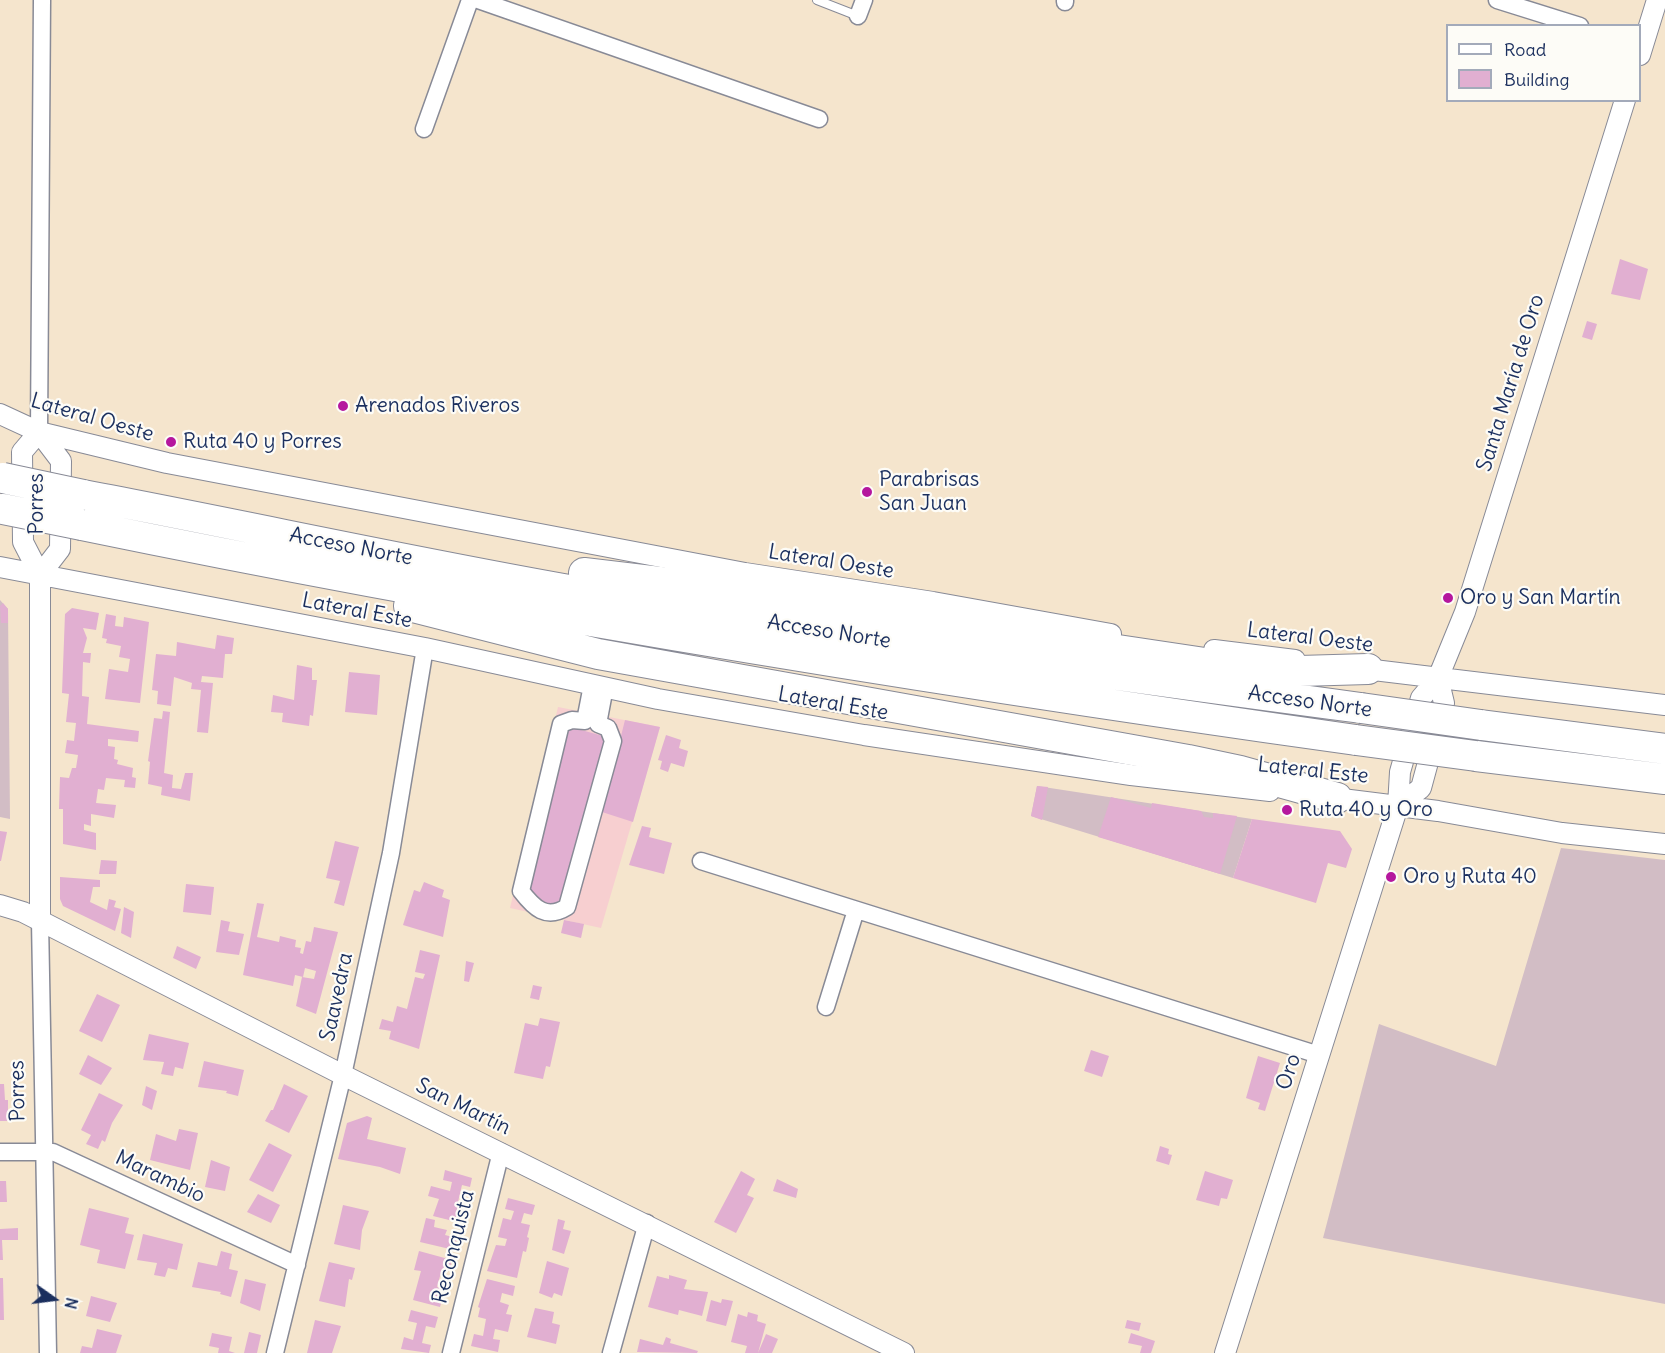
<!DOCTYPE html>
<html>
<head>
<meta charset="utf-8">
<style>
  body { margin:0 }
  #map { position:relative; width:1665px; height:1353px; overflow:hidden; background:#f5e5cd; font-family:Delius,sans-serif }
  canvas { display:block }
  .legend { position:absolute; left:1446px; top:24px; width:195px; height:78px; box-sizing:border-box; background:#fdfcf7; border:2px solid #a3aaba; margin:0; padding:8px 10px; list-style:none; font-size:18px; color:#1b2f5e }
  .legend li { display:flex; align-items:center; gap:12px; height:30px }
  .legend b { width:30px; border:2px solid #a3aaba }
  .north { position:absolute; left:24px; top:1269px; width:60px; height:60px; -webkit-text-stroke:4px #fdfcf7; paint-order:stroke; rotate:104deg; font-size:16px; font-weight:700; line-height:24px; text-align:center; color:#1b2f5e }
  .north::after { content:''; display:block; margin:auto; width:21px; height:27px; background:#1b2f5e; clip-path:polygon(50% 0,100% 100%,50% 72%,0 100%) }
</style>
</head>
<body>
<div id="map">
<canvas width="1665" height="1353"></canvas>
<ul class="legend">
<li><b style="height:8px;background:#fff"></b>Road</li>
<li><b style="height:16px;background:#e1afd1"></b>Building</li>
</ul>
<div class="north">N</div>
</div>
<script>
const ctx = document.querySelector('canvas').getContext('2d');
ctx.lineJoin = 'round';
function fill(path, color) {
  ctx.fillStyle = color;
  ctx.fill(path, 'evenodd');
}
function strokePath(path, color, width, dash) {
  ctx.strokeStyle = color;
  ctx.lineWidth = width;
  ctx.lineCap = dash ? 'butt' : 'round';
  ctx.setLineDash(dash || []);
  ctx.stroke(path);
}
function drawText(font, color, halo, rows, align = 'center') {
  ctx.font = font + ' Delius,sans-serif';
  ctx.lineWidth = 4.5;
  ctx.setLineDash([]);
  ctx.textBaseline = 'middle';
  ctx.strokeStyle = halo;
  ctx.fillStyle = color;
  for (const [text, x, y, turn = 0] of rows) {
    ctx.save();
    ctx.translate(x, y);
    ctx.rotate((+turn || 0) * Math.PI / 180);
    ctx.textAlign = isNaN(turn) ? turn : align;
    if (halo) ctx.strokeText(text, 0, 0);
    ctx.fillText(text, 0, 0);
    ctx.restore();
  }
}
const built = new Path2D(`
  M558 707 660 727 601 928 510 908Z`);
const industrial = new Path2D(`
  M0 600 8 609 10 819 0 817Z
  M1037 786 1252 819 1233 878 1031 816Z
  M1561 848 1665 860V1304L1323 1238 1379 1024 1496 1066Z`);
const building = new Path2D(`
  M1620 259 1648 269 1640 300 1611 294Z
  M1587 321 1597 324 1592 340 1582 337Z
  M3 603 8 609V623H1L0 606Z
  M72 608 99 613 96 630 83 628 87 638 83 653H91L90 663 83 662 82 696 89 697 87 724 139 731 138 742 108 739V746L115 747 114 759 118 760 117 764 133 768 132 777 136 778 135 788 124 787 125 780 106 778 104 790 98 789 96 803 116 805 114 818 91 814V826L84 824V830L96 833V850L63 844V809H59L60 777 69 778 72 768H76L78 755 65 753 67 740 74 741 76 723 66 722 69 694 62 693 65 614Z
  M106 614 116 616 115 626 123 627 124 617 149 622 140 703 105 699 109 669 128 672 130 659 119 657 121 646 106 643 107 639 102 638Z
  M217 635 234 638 232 654H225L223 678 202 676 201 682 213 683 208 733 197 732 201 690 191 689 192 683 174 677 171 706 157 704 158 691 152 690 156 654 176 656 177 642 215 649Z
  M297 665 312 668V680H317L313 716 310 715 309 726 282 722 283 713 271 712 273 695 294 700Z
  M349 672 380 675 377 715 345 712Z
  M163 711 170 712 164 773 173 775 172 788 181 789 185 773H193L190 801 161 795 162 787 148 784 150 762 148 761 154 718 162 719Z
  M625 720 660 727 633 822 602 812Z
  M567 726 610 738 563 904 550 910 527 889Z
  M666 735 681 740 679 748 688 751 684 767 671 763 668 772 660 769 662 761 658 760Z
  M1037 786 1048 787 1042 820 1031 816Z
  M1111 797 1151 808 1152 803 1201 811 1204 817 1213 818V813L1237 816 1220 874 1098 837Z
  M1252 819 1340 831 1352 849 1346 868 1328 863 1316 903 1233 878Z
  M642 826 651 828 649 837 672 843 664 874 629 865Z
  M0 831 7 832 1 861H0Z
  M335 841 359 847 344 906 334 903 340 881 326 878Z
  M101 860 117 861 116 874H99Z
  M60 877 100 880V887H93L90 902 107 910 109 899 116 901 114 907 121 909 115 931 63 906 60 899Z
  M424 882 444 890 442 897 450 900 443 937 403 925 414 890 420 892Z
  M186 884 214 887 211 915 183 912Z
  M257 903 264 904 257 937 279 942 280 936 296 940 295 947 301 948 300 953 303 954 306 941 311 942 314 927 338 932 316 1014 296 1006 302 977 314 979 316 971 305 968 303 977 295 975 293 986 243 975Z
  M124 907 134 912 131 938 121 933Z
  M221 920 230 922 228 931 244 934 239 955 216 952Z
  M564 920 584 924 581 938 561 933Z
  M177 946 201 957 196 969 173 958Z
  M420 950 440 955 419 1049 389 1039 391 1031 379 1029 382 1019 393 1022 397 1006 407 1009 415 977 423 979 425 974 415 972Z
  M466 961 474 963 469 982 464 981Z
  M533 985 542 987 539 1000 530 998Z
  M97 994 120 1005 102 1042 79 1031Z
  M540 1018 560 1022 550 1067 546 1066 543 1079 514 1073 525 1023 538 1026Z
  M149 1034 189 1043 183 1069 175 1067 173 1076 161 1074 164 1062 143 1060Z
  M1091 1050 1109 1056 1102 1077 1084 1071Z
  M88 1055 112 1068 101 1085 79 1074Z
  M1258 1056 1280 1063 1265 1111 1258 1109 1260 1103 1246 1098Z
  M204 1061 244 1070 238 1096 226 1093 227 1091 198 1087Z
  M0 1084H4L5 1100H8V1121H0Z
  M284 1084 308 1096 289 1133 265 1121 271 1110H273Z
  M146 1086 157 1091 152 1110 142 1105Z
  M99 1093 123 1105 112 1123 105 1142 102 1140 98 1149 86 1144 91 1135 81 1130Z
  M367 1116 372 1118 367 1139 406 1148 400 1174 380 1167 338 1159 347 1123Z
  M179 1129 198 1133 190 1170 150 1160 156 1134 176 1141Z
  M269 1143 292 1155 273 1192 249 1180Z
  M1160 1146 1169 1149 1168 1154 1172 1155 1169 1165 1156 1161Z
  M211 1160 230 1167 225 1191 205 1187Z
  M445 1170 472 1178 470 1187 462 1185 458 1202 466 1204 461 1223 433 1216 439 1199 428 1196 431 1186 450 1191 452 1182 443 1180Z
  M741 1171 755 1179 747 1195 754 1198 736 1233 714 1222Z
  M1205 1171 1233 1180 1227 1199 1221 1198 1219 1206 1196 1200Z
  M777 1179 798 1189 796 1198 773 1191Z
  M0 1181H6L7 1202H0Z
  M258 1194 280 1205 271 1223 247 1212Z
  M508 1198 535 1205 532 1215 524 1213 521 1223 530 1225 527 1237 529 1238 526 1252 523 1251 517 1278 487 1271 496 1245 505 1246 507 1239 498 1237 503 1218 511 1220 514 1211 505 1209Z
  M343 1205 369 1211 362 1230 360 1250 334 1244Z
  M89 1208 129 1218 125 1233 134 1235 125 1269 97 1263 100 1250 80 1245Z
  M426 1218 435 1220 434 1227 447 1230 445 1235 457 1238 454 1250 420 1242Z
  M558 1219 565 1221 563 1229 571 1231 564 1254 552 1250Z
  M18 1228V1240H2L3 1260H0V1229Z
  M143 1234 183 1244 177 1270 168 1268 165 1277 154 1275 157 1263 137 1260Z
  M221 1251 232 1254 229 1269 238 1271 231 1297 220 1294 221 1292 192 1287 198 1262 217 1266Z
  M419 1251 452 1260 449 1271 442 1269 437 1287 445 1289 440 1307 413 1300 421 1271 414 1270Z
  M547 1261 569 1268 562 1296 554 1293 552 1298 539 1293Z
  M329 1262 355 1268 352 1280 349 1279 345 1307 319 1301Z
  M669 1275 687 1280 684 1289 708 1292 702 1316 679 1310 678 1315 648 1307 657 1276 669 1279Z
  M0 1278H3L4 1320H0Z
  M245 1279 266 1284 260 1311 240 1303Z
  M487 1279 515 1286 513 1296 502 1293 500 1302 509 1305 506 1314 512 1315 508 1332 495 1329 493 1339 500 1340 498 1352 471 1346 474 1334 483 1336 486 1319 478 1317 480 1308 478 1307Z
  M91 1296 117 1303 110 1322 86 1316Z
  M722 1299 733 1301 726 1326 706 1321 711 1300 721 1303Z
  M535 1308 554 1312 552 1323 560 1325 556 1344 527 1337Z
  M411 1310 438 1317 435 1328 426 1326 422 1343 431 1345 429 1353 401 1349 404 1337 413 1340 417 1323 408 1321Z
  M748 1312 758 1315 757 1321 766 1324 758 1353H745L747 1346 731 1342 738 1314 747 1317Z
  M315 1320 341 1326 332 1353H307Z
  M1127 1320 1141 1323 1139 1331 1125 1328Z
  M97 1329 122 1335 116 1353H80L82 1346 92 1348Z
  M249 1332 261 1335 257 1353H244Z
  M212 1333 232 1337 229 1351 235 1353H218L219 1348 209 1346Z
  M1131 1333 1155 1341 1151 1353H1140L1142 1346 1128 1343Z
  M766 1334 778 1339 772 1353H758Z
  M666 1337 671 1339 670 1343 698 1351 697 1353 637 1352 640 1339 663 1345Z`);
const service = new Path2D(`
  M817 0 858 16`);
const minor = new Path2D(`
  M478 0 819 119
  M1497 0 1580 26
  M1065 2V0
  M858 16 864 0
  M424 129 470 0
  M39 432 42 0
  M592 685 585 721 572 720 561 724 521 891C534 908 546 920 567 907L613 741 608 728 598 724 605 687
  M701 861 1319 1055
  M40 921 48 1353
  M826 1007 856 910
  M0 1152H53L297 1265
  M275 1353 343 1075 391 853 425 648
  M451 1353 501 1152
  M611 1353 647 1223`);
const tertiary = new Path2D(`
  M1640 55 1657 0
  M0 414 39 432 167 463 745 573 933 602 1111 634
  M39 432 22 452 23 542 40 575V921
  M39 432 61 461 60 549 40 575
  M0 567 425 648 658 699 864 735 1131 775 1270 791
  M1214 650 1295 660
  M1357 668 1665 705
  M1326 797 1438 811 1562 833 1665 844
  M1398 806 1421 788 1444 703 1438 678
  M0 905 23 912 343 1075 904 1353
  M1225 1353 1398 806 1400 772 1421 698 1438 678 1465 612 1625 100`);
const motorway = new Path2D(`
  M83 495C247 526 410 562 575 591 836 637 1098 673 1361 708
  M82 525C504 612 929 680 1356 740
  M584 573 786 597 984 630 1265 672 1368 669
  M409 606 598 654 1188 760 1240 771 1337 798
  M1481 725 1665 749
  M1476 756 1665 779`);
const motorwayBridge = new Path2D(`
  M3 478 83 495
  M3 509 82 525
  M1361 708 1481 725
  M1356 740 1476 756`);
const markers = [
  [343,406,6,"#b5179e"],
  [171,442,6,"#b5179e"],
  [867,492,6,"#b5179e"],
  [1448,598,6,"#b5179e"],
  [1287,810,6,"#b5179e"],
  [1391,877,6,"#b5179e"]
];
const streetNames = [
  ["Santa María de Oro",1511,383,-73],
  ["Lateral Oeste",92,418,16],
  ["Porres",37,504,-90],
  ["Acceso Norte",351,547,11],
  ["Lateral Oeste",831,562,9],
  ["Lateral Este",357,611,11],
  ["Acceso Norte",829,632,9],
  ["Lateral Oeste",1310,638,7],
  ["Acceso Norte",1310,702,8],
  ["Lateral Este",833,704,10],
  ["Lateral Este",1313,771,6],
  ["Saavedra",337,997,-78],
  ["Oro",1289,1072,-72],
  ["Porres",18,1091,-91],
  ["San Martín",463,1107,26],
  ["Marambio",160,1177,25],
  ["Reconquista",454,1247,-76]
];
const poiNames = [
  ["Arenados Riveros",355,406],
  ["Ruta 40 y Porres",183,442],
  ["Parabrisas",879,480],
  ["San Juan",879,504],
  ["Oro y San Martín",1460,598],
  ["Ruta 40 y Oro",1299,810],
  ["Oro y Ruta 40",1403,877]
];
fill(built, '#f7cfd0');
fill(industrial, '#d2bdc5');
fill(building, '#e1afd1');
strokePath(service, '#888a96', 10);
strokePath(minor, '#888a96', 19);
strokePath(tertiary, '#888a96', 22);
strokePath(motorway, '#888a96', 32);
strokePath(service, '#fff', 8);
strokePath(minor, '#fff', 16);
strokePath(tertiary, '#fff', 20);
strokePath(motorway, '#fff', 30);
strokePath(motorwayBridge, '#888a96', 32, []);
strokePath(motorwayBridge, '#fff', 30);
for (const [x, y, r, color] of markers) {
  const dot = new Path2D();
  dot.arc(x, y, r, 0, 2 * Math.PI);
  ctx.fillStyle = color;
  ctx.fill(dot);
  strokePath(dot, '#fdfcf7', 2);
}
drawText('21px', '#1b2f5e', '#fdfcf7', streetNames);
drawText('21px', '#1b2f5e', '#fdfcf7', poiNames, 'left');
</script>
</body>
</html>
